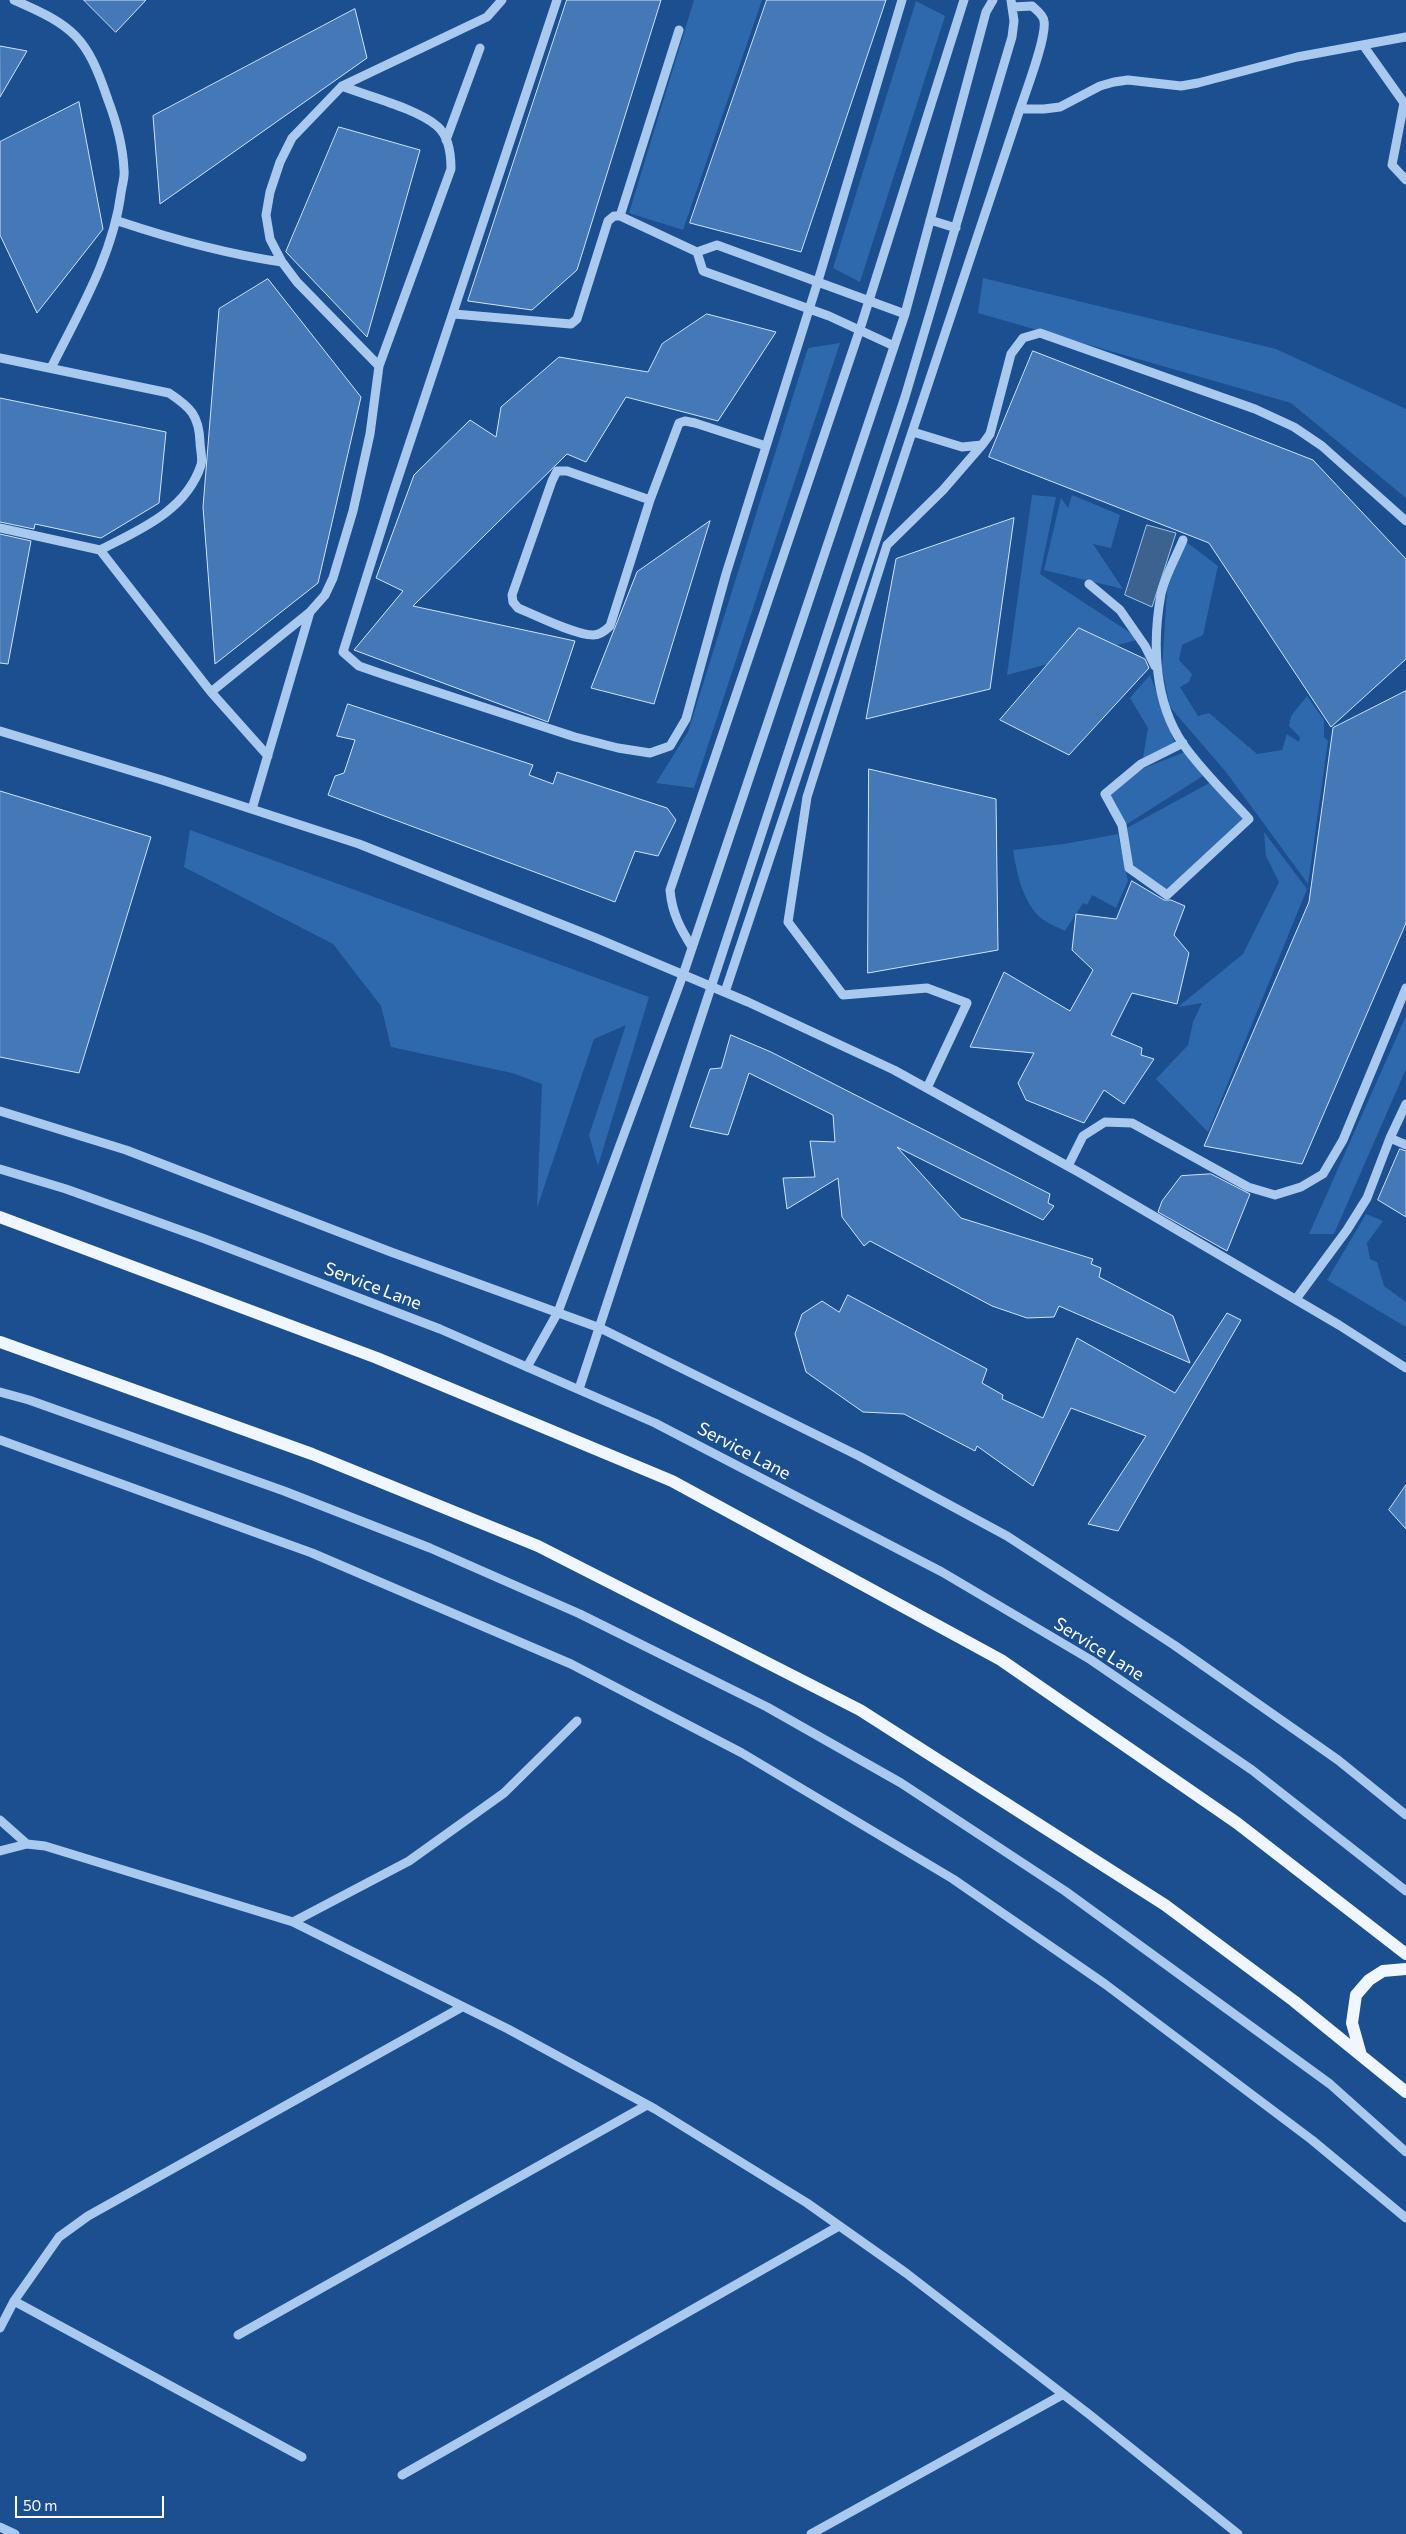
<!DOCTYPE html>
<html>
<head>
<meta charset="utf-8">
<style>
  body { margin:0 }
  #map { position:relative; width:1406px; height:2534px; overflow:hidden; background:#1b4f8f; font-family:Commissioner,sans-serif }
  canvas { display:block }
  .scale { position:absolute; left:15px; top:2496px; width:149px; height:22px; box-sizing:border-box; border:2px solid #fff; border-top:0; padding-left:6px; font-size:15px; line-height:18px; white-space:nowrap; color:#fff; -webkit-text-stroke:4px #1b4f8f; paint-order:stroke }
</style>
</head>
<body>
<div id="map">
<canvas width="1406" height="2534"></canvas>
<div class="scale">50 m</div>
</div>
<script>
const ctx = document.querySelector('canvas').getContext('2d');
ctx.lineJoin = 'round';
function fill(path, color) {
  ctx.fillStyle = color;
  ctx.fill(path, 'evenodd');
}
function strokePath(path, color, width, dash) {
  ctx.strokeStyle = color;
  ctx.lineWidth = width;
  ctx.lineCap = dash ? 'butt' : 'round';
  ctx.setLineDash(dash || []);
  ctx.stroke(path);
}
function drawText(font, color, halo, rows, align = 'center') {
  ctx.font = font + ' Commissioner,sans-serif';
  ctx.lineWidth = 4.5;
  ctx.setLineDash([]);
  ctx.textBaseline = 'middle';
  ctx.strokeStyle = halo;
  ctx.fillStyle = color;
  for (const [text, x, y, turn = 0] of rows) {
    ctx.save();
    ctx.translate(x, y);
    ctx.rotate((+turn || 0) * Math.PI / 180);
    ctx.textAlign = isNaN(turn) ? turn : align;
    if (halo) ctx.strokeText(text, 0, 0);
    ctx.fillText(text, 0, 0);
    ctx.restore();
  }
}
const green = new Path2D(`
  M694 0H762L683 230 629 213Z
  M916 1 945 16 860 282 833 268Z
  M983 278 1276 349 1406 409V498L1291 403 978 313Z
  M840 343 694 788 656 783 688 732 808 348Z
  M1032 495 1056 497 1040 574 1140 639 1007 675Z
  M1072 495 1120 515 1111 548 1093 544 1123 589 1044 570 1061 498 1068 508Z
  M1185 541 1218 566 1203 635 1182 645 1179 660 1192 674 1189 682 1180 687 1198 716 1209 713 1257 754 1282 750 1287 734 1299 742 1300 737 1289 726 1291 716 1307 696 1324 720V737L1328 741 1308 884 1226 772 1170 707 1162 669 1167 590Z
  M1150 675 1175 743 1143 758 1148 728 1130 698Z
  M1185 752 1203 776 1127 824 1109 795 1139 770Z
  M1211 782 1246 817 1165 892 1131 863 1127 828Z
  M190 830 649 997 598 1166 589 1135 626 1025 594 1039 537 1208 542 1084 512 1073 391 1047 381 1006 333 944 184 867Z
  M1264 832 1307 889 1208 1132 1156 1079 1188 1045 1193 1022 1202 1003 1178 1007 1243 954 1279 882 1266 856Z
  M1118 834 1128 881 1116 908 1092 895 1087 905 1083 903 1065 931C1057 927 1047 923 1041 918 1022 901 1017 873 1013 850L1064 844Z
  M1406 1016V1069L1334 1234H1309Z
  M1366 1214 1383 1221 1367 1243 1370 1259 1377 1262 1384 1286 1406 1302V1327L1327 1280Z`);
const water = new Path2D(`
  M1147 525 1176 533 1152 607 1125 595Z`);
const building = new Path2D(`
  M84 0H146L116 32Z
  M567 0H661L577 270 532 310 468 301Z
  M767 0H886L801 252 690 223Z
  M355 9 367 58 160 204 153 116Z
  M0 46 27 51 0 97Z
  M79 102 103 229 37 313 0 235V142Z
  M339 127 420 150 367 337 286 252Z
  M268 279 361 397 318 583 215 664 203 507 219 309Z
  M707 314 776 332 718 421 626 397 586 462 567 454 413 606 575 641 548 722 354 650 403 591 376 578 414 475 470 420 496 437 501 407 559 357 648 372 662 344Z
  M1033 351 1313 460 1406 559V659L1331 727 1209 543 989 457Z
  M0 398 166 432 159 503 101 538 35 524 34 529 0 522Z
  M1014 518 990 689 866 719 896 559Z
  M710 521 654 704 591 688 637 572Z
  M0 534 31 541 8 664 0 663Z
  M1079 628 1145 659 1149 668 1069 755 1000 720Z
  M1406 691V923L1302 1164 1204 1146 1309 902 1333 728Z
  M348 704 533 765 529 775 553 784 557 772 667 808 676 820 658 856 635 851 615 902 328 795 335 776 344 773 355 740 337 736Z
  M869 769 996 799 998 950 868 973Z
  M0 791 151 837 79 1073 0 1057Z
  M1132 881 1164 900H1171L1185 906 1174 935 1189 953 1177 1004 1132 993 1111 1035 1142 1048 1141 1055 1154 1059 1124 1104 1104 1090 1084 1123 1026 1100 1018 1083 1034 1053 970 1047 1004 972 1070 1011 1093 970 1072 950 1076 914 1116 919Z
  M731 1035 771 1052 1050 1194 1048 1203 1054 1206 1043 1220 897 1147 961 1218 1093 1259 1091 1264 1101 1268 1099 1277 1173 1316 1190 1363 1059 1306 1054 1317 1027 1318 992 1306 870 1241 864 1246 842 1217 838 1178 787 1209 783 1178 815 1177 810 1141 835 1142 833 1115 749 1073 728 1135 690 1127 710 1069 721 1068Z
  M1400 1149 1406 1151V1217L1378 1200Z
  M1211 1174 1250 1194 1227 1251 1158 1212 1162 1201 1181 1176Z
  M848 1295 987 1369 982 1383 1003 1395 1002 1399 1043 1418 1077 1338 1175 1393 1227 1313 1241 1320 1118 1531 1088 1524 1146 1436 1071 1408 1033 1486 977 1446 975 1451 904 1414 863 1412 806 1372 795 1334 802 1314 822 1301 839 1312Z
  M1406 1485V1529L1389 1510Z`);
const minor = new Path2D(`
  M14 0C74 26 87 37 108 100 116 121 123 147 124 170 125 177 122 185 121 193 113 255 79 312 51 368
  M557 0 392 496 343 652 359 666 385 675 575 737 618 748 650 753 670 746 686 719 726 574 818 281 902 0
  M1363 45 1404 103 1392 165 1406 180
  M1020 109H1044L1060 107 1100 86 1114 82 1128 80 1181 86 1198 83 1297 57 1406 37
  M446 140 480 48
  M620 216 679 30
  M930 220 956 228
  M118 221C172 239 225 254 282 262
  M697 252 703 271 829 316 894 346
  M454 314 571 324 577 319 608 221 614 216H620L697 252 717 245 905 314
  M0 358 169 393C190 407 199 415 200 442 200 449 203 458 201 465 186 511 139 530 100 550
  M379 366 297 282 282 262 270 239 266 215 270 192 280 162 292 138 342 86 487 17 502 0
  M913 432 962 447 982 445 990 434 1011 354 1023 338 1040 333 1255 409 1294 427 1322 446 1406 521
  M650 500 567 471H557L552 481 512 595 513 602 518 608C535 615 575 635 593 635 600 635 605 631 610 626L650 500 679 423 685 421 695 423 766 446
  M0 528 100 550 211 692 268 756
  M1183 540C1176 557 1165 576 1161 594 1152 643 1154 702 1183 744 1202 771 1227 795 1249 819L1167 895 1129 868 1122 825 1105 794 1141 764 1183 743
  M1089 584 1120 610 1145 646 1155 666
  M211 692 310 612 325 595 333 578 353 511 370 434 379 366 451 169C451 155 449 136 437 126 418 109 367 96 342 86
  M0 731 162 780 359 844 596 938 748 1002 894 1070 1082 1174 1339 1325 1406 1368
  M252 809 310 612
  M692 947C680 928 672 913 670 890L860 329 964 0
  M725 992 1020 109C1026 91 1047 37 1044 21 1043 14 1036 10 1032 6L1013 7
  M927 1088 967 1003 927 988 843 995 788 922 807 797 887 545 943 490 982 445
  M0 1111 126 1150 391 1252 600 1328 859 1456 1007 1536 1174 1645 1338 1760 1406 1815
  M1390 1138 1406 1145
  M1068 1166 1083 1136 1105 1122 1132 1123 1248 1187 1275 1195 1301 1187 1323 1174 1343 1140 1406 988
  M0 1169 66 1189 205 1239 440 1329 655 1423 942 1572 1091 1660 1252 1770 1406 1891
  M1296 1299 1347 1230 1367 1198 1390 1138 1406 1104
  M527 1367 558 1312 683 975 905 314 986 12 993 0
  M579 1389 905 397 1012 37 1014 21 1011 0
  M0 1392 29 1400 284 1491 430 1548 580 1614 767 1707 901 1783 1065 1891 1330 2084 1406 2152
  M0 1440 312 1553 571 1664 742 1753 953 1879 1105 1984 1312 2140 1406 2218
  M0 1820 27 1844
  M0 1851 27 1844 45 1846 293 1922 508 2029 655 2109 807 2203 906 2273 1090 2415 1238 2534
  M293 1922 409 1861 504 1793 577 1721
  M14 2301 302 2457
  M0 2328 14 2301 59 2237 88 2216 462 2007
  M238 2335 647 2105
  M402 2475 839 2226
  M0 2527 15 2534
  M811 2534 1062 2395`);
const major = new Path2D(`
  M0 1217 377 1358 672 1481 1001 1660 1237 1823 1406 1954
  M0 1342 312 1454 538 1546 860 1710 1165 1905 1294 2001 1406 2092
  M1361 2055 1352 2023 1356 1995 1369 1980 1383 1971 1406 1969`);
const streetNames = [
  ["Service Lane",373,1286,21],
  ["Service Lane",744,1451,28],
  ["Service Lane",1099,1649,32]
];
fill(green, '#2e69ad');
fill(water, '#3c6290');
strokePath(water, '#9cc4f0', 1);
fill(building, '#4478b7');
strokePath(building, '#cfe3fa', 1);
strokePath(minor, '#a9c9ee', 9);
strokePath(major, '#f0f6ff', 12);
drawText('18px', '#fff', '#1b4f8f', streetNames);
</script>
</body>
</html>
